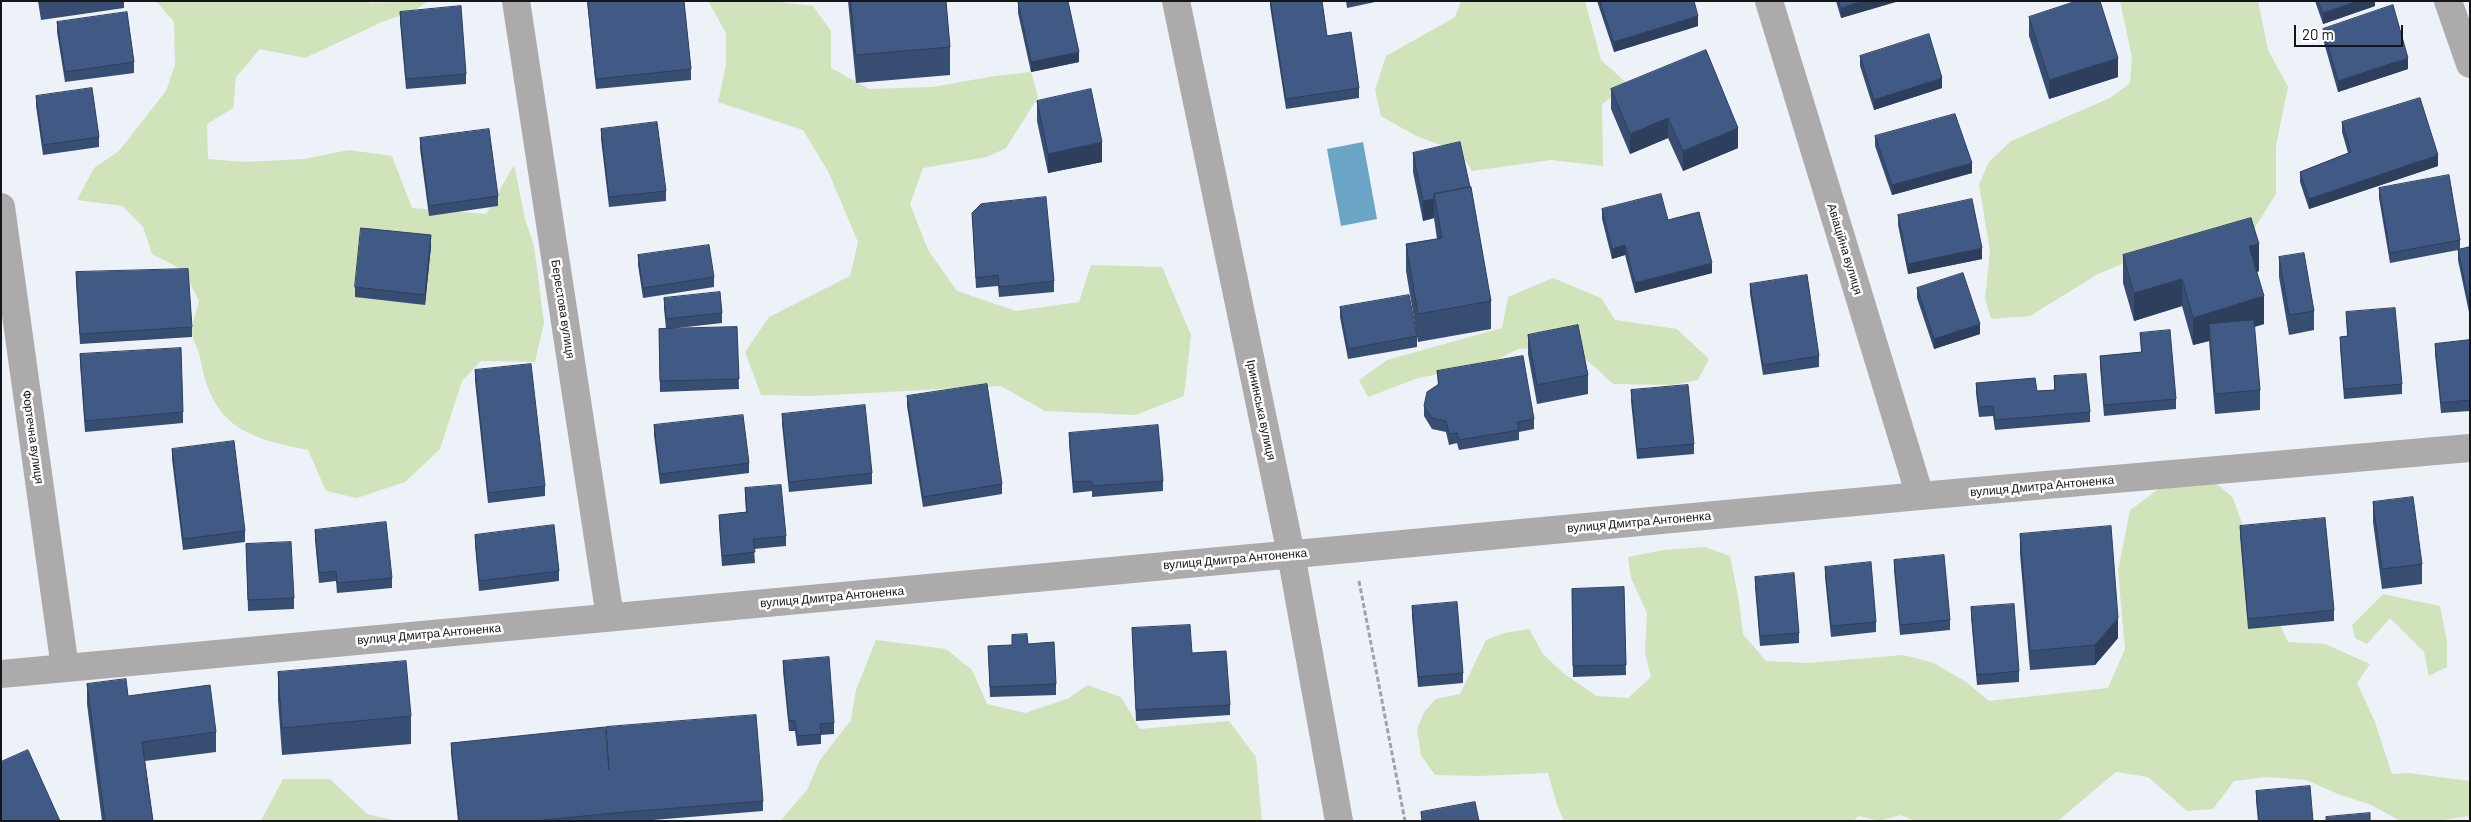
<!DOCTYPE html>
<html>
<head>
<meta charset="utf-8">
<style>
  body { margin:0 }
  #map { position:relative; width:2471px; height:822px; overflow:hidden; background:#edf1f8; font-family:Barlow,sans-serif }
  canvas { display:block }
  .frame { position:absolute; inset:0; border:2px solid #151619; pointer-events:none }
  .scale { position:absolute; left:2294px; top:25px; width:109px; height:22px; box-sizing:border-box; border:2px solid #151619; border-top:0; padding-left:6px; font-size:15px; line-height:18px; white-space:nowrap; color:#151619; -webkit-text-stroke:4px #fff; paint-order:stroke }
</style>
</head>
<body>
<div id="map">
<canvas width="2471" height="822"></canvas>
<div class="frame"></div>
<div class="scale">20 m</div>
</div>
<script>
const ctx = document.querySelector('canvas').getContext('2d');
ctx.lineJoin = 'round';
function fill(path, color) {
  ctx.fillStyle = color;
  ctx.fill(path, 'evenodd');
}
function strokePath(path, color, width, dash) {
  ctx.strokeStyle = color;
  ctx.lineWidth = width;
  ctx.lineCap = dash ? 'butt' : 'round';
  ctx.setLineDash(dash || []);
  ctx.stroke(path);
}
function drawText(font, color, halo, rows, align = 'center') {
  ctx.font = font + ' Barlow,sans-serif';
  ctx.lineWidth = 5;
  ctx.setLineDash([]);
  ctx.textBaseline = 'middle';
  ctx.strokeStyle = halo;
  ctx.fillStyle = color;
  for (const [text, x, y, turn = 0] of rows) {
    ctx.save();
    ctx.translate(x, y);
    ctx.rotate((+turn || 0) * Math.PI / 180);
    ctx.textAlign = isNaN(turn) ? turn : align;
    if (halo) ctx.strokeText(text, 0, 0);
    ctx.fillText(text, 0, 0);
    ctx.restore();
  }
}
const green = new Path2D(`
  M156 1H368L370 3 428 1 415 10 382 22 305 58 260 49 236 77 233 108 207 124 208 159 244 162 304 159 349 150 392 156 412 208 486 214 514 165 525 219 534 246 544 323 535 362 481 361 462 381 440 449 405 482 357 498 326 491 308 450C244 437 212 426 200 357 198 349 192 339 192 331 192 322 197 310 199 301L183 270 152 254 143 227 123 206 77 200 94 168 119 151 166 91 175 65 174 22Z
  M708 1H770L813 6 831 31V68L869 89 932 87 995 76 1031 72 1038 97 1006 148 987 157 923 168 910 204 928 250 957 291 1016 311 1079 302 1091 265 1162 267 1191 335 1184 396 1136 415 1045 411 1001 386 812 396 761 395 745 352 769 317 850 276 858 242 828 171 803 130 718 102 726 65V33Z
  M1461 1H1585L1601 60 1629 85 1602 104 1603 166 1551 160 1472 171 1460 152 1416 136 1381 116 1375 90 1386 56 1455 17Z
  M2120 1H2258L2268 50 2288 87 2276 145V194L2254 229 2134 259 2098 274 2030 316 1991 319 1985 299 1990 251 1979 184 1989 162 2011 141 2110 98 2130 83 2132 57Z
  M1553 278 1601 298 1615 320 1677 329 1709 359 1698 380 1672 385 1613 384 1595 367 1567 346 1518 349 1486 365 1418 378 1368 397 1359 380 1387 360 1502 328 1508 297Z
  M2214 481 2233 498 2273 609 2288 642 2325 644 2370 664 2357 683 2375 722 2392 774 2408 773 2470 781V816L2443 820H2399L2369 804 2338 794 2306 780 2267 777 2234 781 2213 809 2187 811 2148 777 2116 772 2058 821H1916L1900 815 1880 821 1859 816 1853 821H1564L1557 805 1548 773 1479 776 1435 775 1421 755 1417 730 1424 712 1436 699 1460 694 1486 640 1504 633 1529 629 1543 654 1563 673 1597 696 1628 698 1651 677 1645 653 1647 613 1631 578 1628 557 1663 550 1705 547 1730 556 1739 602 1743 634 1766 661 1808 663 1903 655 1934 663 1966 682 1989 701 2108 688 2125 649 2118 571 2130 510 2160 488Z
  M2383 594 2440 606 2447 641V667L2429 676 2424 652 2390 618 2367 644 2355 638 2352 625Z
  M876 640 946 649 972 670 987 704 1025 713 1069 698 1087 685 1121 697 1140 729 1229 721 1256 757 1262 821H780L807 790 820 760 851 720 856 690Z
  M283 779H330L367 814 396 821H261Z`);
const water = new Path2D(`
  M1363 142 1377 219 1341 226 1327 149Z`);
const path = new Path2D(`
  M1359 581 1405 821`);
const minor = new Path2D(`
  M516 1 610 617
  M1176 1 1291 554 1339 821
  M1769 1 1920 496
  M2448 1 2470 64
  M1 207 65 668
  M1 674 1920 496 2470 448`);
const wall = new Path2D(`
  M38 1H124V8L41 20Z
  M587 1H684L691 69V80L596 89Z
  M848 1H946L950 47V75L856 83Z
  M1270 1H1322L1327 36 1359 88V98L1286 109 1270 6Z
  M1346 1H1380L1347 8Z
  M1597 1H1694L1698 26 1614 52Z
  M1836 1H1899L1841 18Z
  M2315 1H2375V6L2323 24Z
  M1018 2 1079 62 1031 72 1018 13Z
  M400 12 466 74V84L406 89 400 22Z
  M2029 17 2118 77 2049 99 2029 36Z
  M57 22 134 62V73L65 82 57 32Z
  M2323 29 2408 69 2338 92 2323 39Z
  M1860 56 1942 88 1874 110 1860 66Z
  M1611 89 1738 148 1683 171 1668 138 1630 154 1611 109Z
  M36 96 99 137V147L43 155 36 106Z
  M1037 101 1102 162 1048 173 1037 121Z
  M2342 122 2438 166 2309 209 2300 182V172L2348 153 2342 132Z
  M601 129 666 191V201L609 207 601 139Z
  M1875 136 1972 173 1892 195 1875 146Z
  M420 138 498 196V206L429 216 420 149Z
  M1413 153 1491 301V329L1418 342 1406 271V244L1437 239 1434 218 1423 221 1413 172Z
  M2379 188 2460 240V249L2470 247V317L2458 260V250L2390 263 2379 198Z
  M1602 209 1668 220 1712 273 1635 293 1625 255 1612 259 1602 219Z
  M972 213 1054 281V292L999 297 998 286 976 288Z
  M1898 215 1982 259 1908 274 1898 225Z
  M431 246 425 305 355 297V287Z
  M638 255 714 277V287L643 298 638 265Z
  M2123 255 2259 271 2257 272 2264 324 2254 327 2260 390V410L2215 414 2209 341 2193 345 2182 306 2134 321 2123 283Z
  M2279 257 2314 311V330L2289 335 2279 277Z
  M76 272 192 327V337L80 344 76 282Z
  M1750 284 1819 356V367L1763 375 1750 294Z
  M1917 288 1980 334 1934 349 1917 298Z
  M664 298 722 313V323L669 329 737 327 739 389 660 392 659 329H666L664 308Z
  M1340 307 1417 336V347L1348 359 1340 317Z
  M2346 312 2402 384V394L2344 399 2340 347V337L2347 336Z
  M2140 333 2176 399V409L2104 416 2100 366V356L2141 352Z
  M1528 335 1588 375V394L1537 404 1528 354Z
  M2470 340V411L2441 413 2435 354V344Z
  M80 354 183 412V423L85 432 80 364Z
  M475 370 545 486V496L488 503 475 381Z
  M1437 371 1534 419V429L1519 432V440L1459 450 1457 443 1449 445 1446 432 1432 429 1424 416V406L1438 385Z
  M2054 376 2090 412V422L1995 430 1993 416 1979 417 1976 393V383L2037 391 2054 390Z
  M1631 390 1694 444V454L1637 459 1631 401Z
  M907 396 1002 484V494L923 507 907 406Z
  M782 414 872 473V484L789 492 782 424Z
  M654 425 749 463V473L660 484 654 435Z
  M1069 433 1163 481V491L1092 497V491L1073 493 1069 443Z
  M172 449 245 531V542L183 550 172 459Z
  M745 488 786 536V546L754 549 755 563 722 566 719 525V515L746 512 745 498Z
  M2373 502 2422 564V584L2382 589 2373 522Z
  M2240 526 2334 610V621L2248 629 2240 536Z
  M315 530 392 578V588L337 593 336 581 319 583 315 540Z
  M2020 534 2118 638 2095 665 2030 670 2020 554Z
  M475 535 559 571V581L479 591 475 545Z
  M246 544 294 598V609L248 611Z
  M1894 560 1950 620V630L1900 635 1894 570Z
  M1825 567 1876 622V632L1831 637 1825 577Z
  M1755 577 1799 633V643L1760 646 1755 587Z
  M1624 587 1626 675 1573 677 1572 589Z
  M1412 606 1463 673V683L1418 687 1412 616Z
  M1971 607 2019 671V682L1977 685 1971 617Z
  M1132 628 1192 653 1230 705V715L1136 721Z
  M988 646 1056 684V695L990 697Z
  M783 661 834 723V734L821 735V744L797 746 795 731H789L783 671Z
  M278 672 411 716V744L282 755 278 700Z
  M87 684 128 696 216 732V752L145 761 153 821H102L87 704Z
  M606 727 763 801V811L641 821H458L451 753V743L608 758Z
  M2256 791 2313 821H2258L2256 801Z`);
const shadedWall = new Path2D(`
  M1864 1H1899L1841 18V8Z
  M2358 1H2375V6L2323 24V13Z
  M1698 16V26L1614 52V42Z
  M1079 52V62L1031 72V62Z
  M2118 58V77L2049 99V80Z
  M2408 58V69L2338 92V81Z
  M1942 78V88L1874 110V100Z
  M1668 118V138L1630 154V134Z
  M1738 128V148L1683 171V151Z
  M1102 142V162L1048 173V154Z
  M2438 155V166L2309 209V199Z
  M1972 163V173L1892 195V185Z
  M1434 199V218L1423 221V201Z
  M431 235V246L425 305V295Z
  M2259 244V271L2249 274V246Z
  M1625 245V255L1612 259V249Z
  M1982 248V259L1908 274V264Z
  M1712 263V273L1635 293V283Z
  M2182 279V306L2134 321V293Z
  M2264 296V324L2210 340 2209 324V341L2193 345V318Z
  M1980 324V334L1934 349V339Z
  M2118 618V638L2095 665V645Z`);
const building = new Path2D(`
  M588 1H684L691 69 596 79Z
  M851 1H946L950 47 856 55Z
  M1023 1H1068L1079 52 1031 62 1018 2Z
  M1271 1H1322L1327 36 1351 32 1359 88 1286 99Z
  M1600 1H1694L1698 16 1614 42Z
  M1839 1H1864L1841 8Z
  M2077 1H2100L2118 58 2049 80 2029 17Z
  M2318 1H2358L2323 13Z
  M2393 5 2408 58 2338 81 2323 29Z
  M461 6 466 74 406 79 400 12Z
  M127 12 134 62 65 72 57 22Z
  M1929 34 1942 78 1874 100 1860 56Z
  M1706 50 1738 128 1683 151 1668 118 1630 134 1611 89Z
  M92 88 99 137 43 145 36 96Z
  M1091 89 1102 142 1048 154 1037 101Z
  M2420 98 2438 155 2309 199 2300 172 2351 152 2342 122Z
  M1955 114 1972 163 1892 185 1875 136Z
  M657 122 666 191 609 197 601 129Z
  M489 129 498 196 429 206 420 138Z
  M1460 142 1470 187 1434 194V199L1423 201 1413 153Z
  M2449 175 2460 240 2390 253 2379 188Z
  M1471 187 1491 301 1418 314 1406 244 1442 238 1434 194Z
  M1661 194 1668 220 1699 212 1712 263 1635 283 1625 245 1612 249 1602 209Z
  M1046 197 1054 281 999 287 998 275 976 278 972 213 981 204Z
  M1972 199 1982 248 1908 264 1898 215Z
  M2251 218 2259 244 2249 246 2264 296 2193 318 2182 279 2134 293 2123 255Z
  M361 228 431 235 425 295 355 287Z
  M709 245 714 277 643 288 638 255Z
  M2470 247V307L2458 250Z
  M2304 253 2314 311 2289 315 2279 257Z
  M188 269 192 327 80 334 76 272Z
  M1963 273 1980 324 1934 339 1917 288Z
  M1807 275 1819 356 1763 365 1750 284Z
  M720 292 722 313 666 319 664 298Z
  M1409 295 1417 336 1348 349 1340 307Z
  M2395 308 2402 384 2344 389 2340 337 2348 336 2346 312Z
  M2254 320 2260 390 2215 394 2209 324Z
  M1578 325 1588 375 1537 385 1528 335Z
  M737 327 739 379 660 381 659 329Z
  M2170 330 2176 399 2104 405 2100 356 2142 352 2140 333Z
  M2470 340V400L2441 403 2435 344Z
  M181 348 183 412 85 421 80 354Z
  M1523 356 1534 419 1517 422 1519 430 1459 440 1457 433 1449 434 1446 421 1432 418 1424 406 1427 392 1439 384 1437 371Z
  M531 364 545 486 488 493 475 370Z
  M2086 374 2090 412 1995 420 1993 406 1979 407 1976 383 2035 378 2037 391 2055 390 2054 376Z
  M987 384 1002 484 923 497 907 396Z
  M1688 385 1694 444 1637 449 1631 390Z
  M865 405 872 473 789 482 782 414Z
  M743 415 749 463 660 474 654 425Z
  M1158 425 1163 481 1092 486V481L1073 482 1069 433Z
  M234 441 245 531 183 539 172 449Z
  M781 485 786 536 753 539 755 552 722 556 719 515 747 512 745 488Z
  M2413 497 2422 564 2382 569 2373 502Z
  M2325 518 2334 610 2248 619 2240 526Z
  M386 522 392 578 337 583 336 571 319 573 315 530Z
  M554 525 559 571 479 581 475 535Z
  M2111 526 2118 618 2095 645 2030 651 2020 534Z
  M291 542 294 598 248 600 246 544Z
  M1944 555 1950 620 1900 625 1894 560Z
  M1871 562 1876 622 1831 626 1825 567Z
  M1794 573 1799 633 1760 636 1755 577Z
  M1624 587 1626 665 1573 666 1572 589Z
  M1457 602 1463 673 1418 677 1412 606Z
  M2014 604 2019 671 1977 675 1971 607Z
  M1190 625 1192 653 1226 651 1230 705 1136 710 1132 628Z
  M1027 634 1028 644 1054 642 1056 684 990 687 988 646 1012 645V635Z
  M829 657 834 723 820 724 821 734 797 736 795 720 789 721 783 661Z
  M406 661 411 716 282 728 278 672Z
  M126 679 128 696 210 685 216 732 142 742 153 821H105L87 684Z
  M756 715 763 801 613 813 535 821H459L451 743 605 727 609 770 606 727Z
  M28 750 60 821H1V762Z
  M2310 786 2313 821H2259L2256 791Z
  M1475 802 1479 821H1422L1421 812Z
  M2370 813V821H2326V817Z`);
const streetNames = [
  ["Авіаційна вулиця",1845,249,73],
  ["Берестова вулиця",563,309,81],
  ["Ірининська вулиця",1261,410,78],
  ["Фортечна вулиця",33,437,82],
  ["вулиця Дмитра Антоненка",2042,486,-5],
  ["вулиця Дмитра Антоненка",1639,522,-5],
  ["вулиця Дмитра Антоненка",1235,559,-5],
  ["вулиця Дмитра Антоненка",832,597,-5],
  ["вулиця Дмитра Антоненка",429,634,-5]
];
fill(green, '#d0e3bb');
fill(water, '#6ba5c5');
strokePath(path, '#9fa2a7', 3, [5, 2.5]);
strokePath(minor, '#adaaac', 28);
fill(wall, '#384d72');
fill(shadedWall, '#2e3f5d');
fill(building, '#415a85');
strokePath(building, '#2e3f5d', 1);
drawText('12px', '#151619', '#fff', streetNames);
</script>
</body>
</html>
